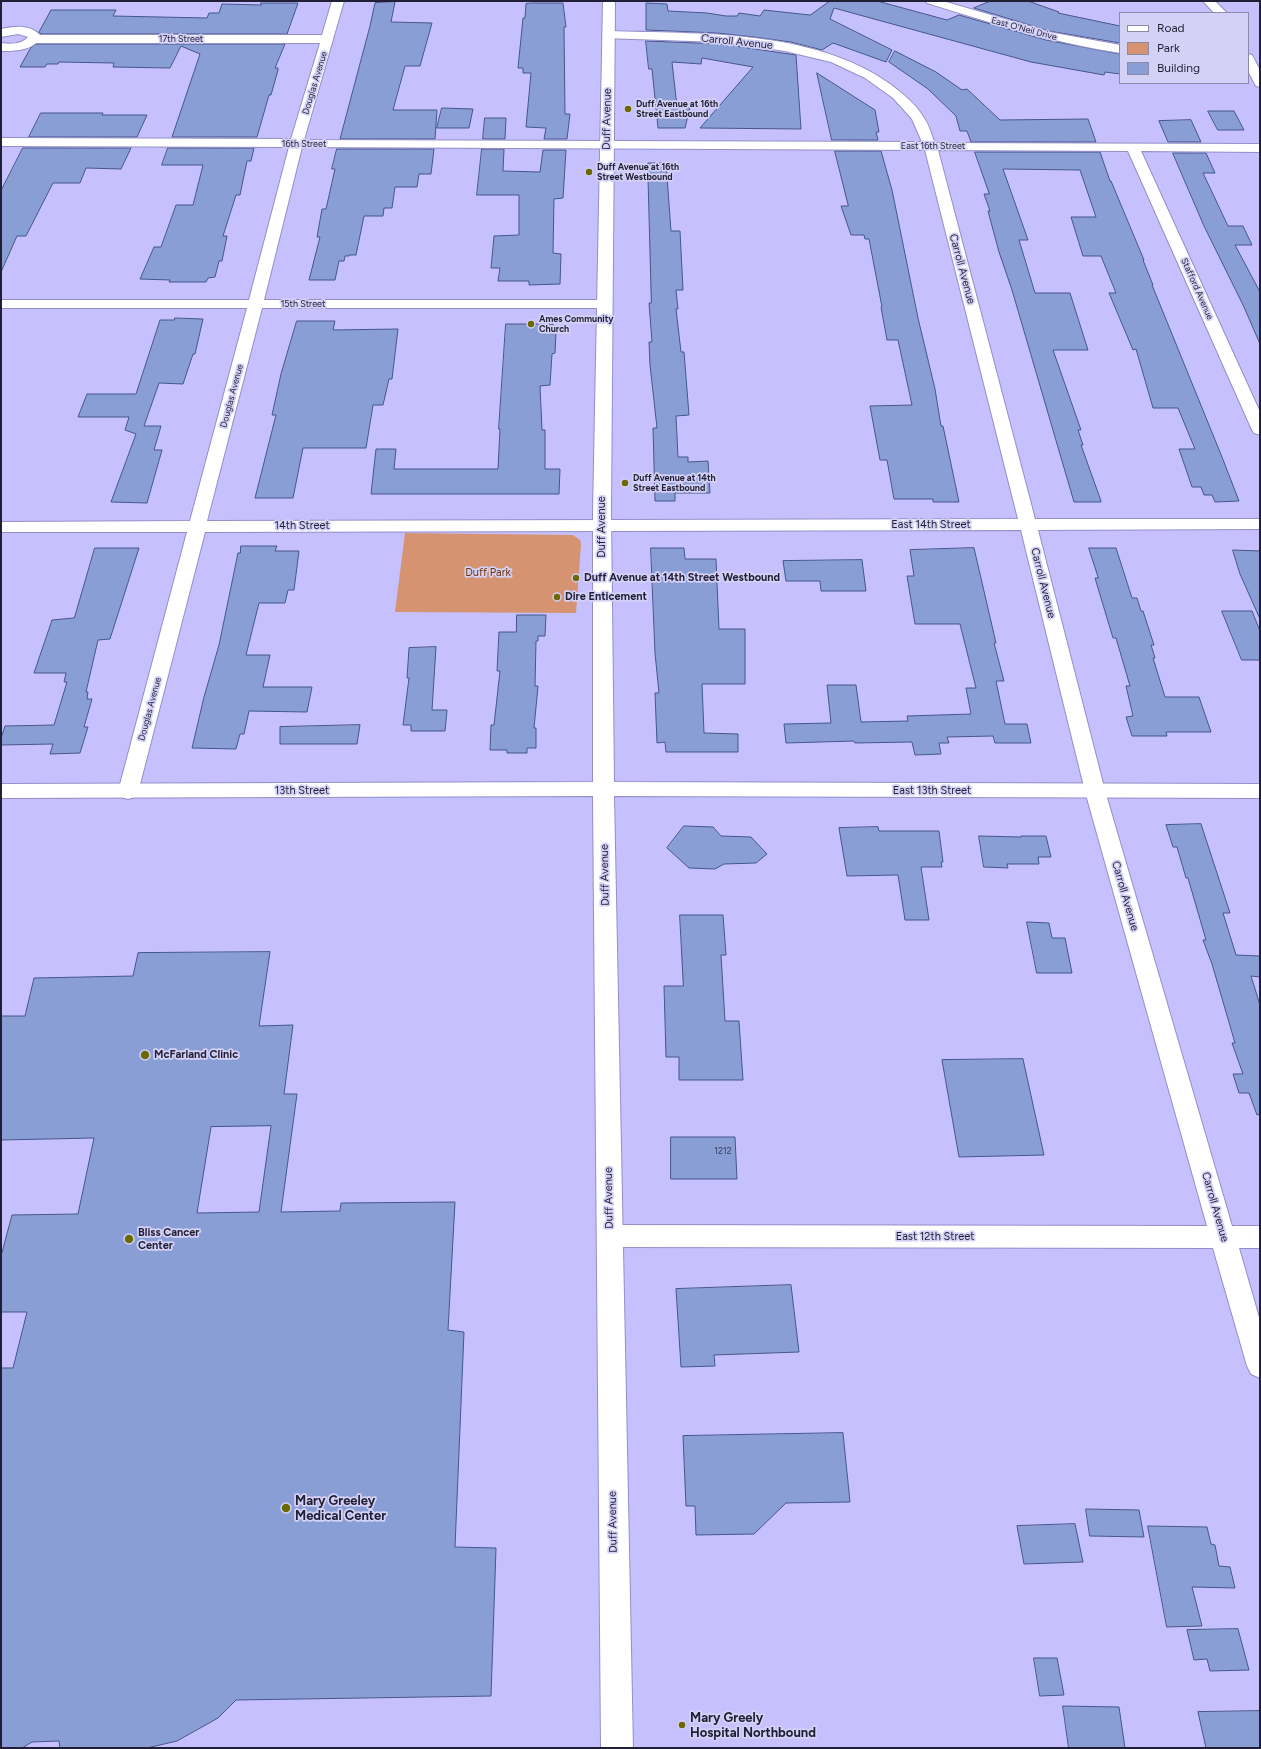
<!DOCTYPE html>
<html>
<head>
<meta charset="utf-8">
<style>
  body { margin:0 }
  #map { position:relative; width:1261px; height:1749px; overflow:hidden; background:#c6c1fe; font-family:Figtree,sans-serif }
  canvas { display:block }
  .frame { position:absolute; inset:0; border:2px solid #211f35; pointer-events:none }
  .legend { position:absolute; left:1119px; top:12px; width:130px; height:72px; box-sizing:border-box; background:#d4d1f6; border:1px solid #8c8aa9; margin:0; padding:5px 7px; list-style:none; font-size:12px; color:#211f35 }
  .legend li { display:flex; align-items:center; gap:8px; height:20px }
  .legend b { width:20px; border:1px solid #8c8aa9 }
</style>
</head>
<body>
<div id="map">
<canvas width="1261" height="1749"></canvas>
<div class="frame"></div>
<ul class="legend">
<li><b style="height:5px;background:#fff"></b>Road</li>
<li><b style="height:11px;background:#d59371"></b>Park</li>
<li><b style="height:11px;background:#899ed5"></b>Building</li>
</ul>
</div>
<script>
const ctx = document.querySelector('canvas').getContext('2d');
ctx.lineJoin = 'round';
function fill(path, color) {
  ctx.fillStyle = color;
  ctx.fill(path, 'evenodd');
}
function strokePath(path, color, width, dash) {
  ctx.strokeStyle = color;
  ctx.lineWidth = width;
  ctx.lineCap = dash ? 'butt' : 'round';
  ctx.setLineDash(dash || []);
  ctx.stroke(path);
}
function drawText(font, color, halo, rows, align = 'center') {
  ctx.font = font + ' Figtree,sans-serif';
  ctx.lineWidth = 3.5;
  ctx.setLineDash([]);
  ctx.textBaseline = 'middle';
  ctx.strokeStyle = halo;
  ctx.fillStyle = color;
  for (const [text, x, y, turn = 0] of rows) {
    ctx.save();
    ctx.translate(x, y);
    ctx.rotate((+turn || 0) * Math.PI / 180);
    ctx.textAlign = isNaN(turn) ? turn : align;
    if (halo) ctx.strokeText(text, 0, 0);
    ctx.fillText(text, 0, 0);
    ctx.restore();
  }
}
const green = new Path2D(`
  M405 533 573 535 580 540 581 544 576 613 395 612Z`);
const building = new Path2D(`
  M830 1H877L947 20 959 15 1046 40 1120 54V74L1105 72 1104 75 1031 62 834 8 830 19 892 50 886 62 833 43 822 50 791 42 754 37 717 33 646 30V3L667 4 668 11 707 13 726 16H737L739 13 760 16 764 10 810 15Z
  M991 1H1028L1059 12 1058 13 1120 26V43L1049 31 974 8Z
  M395 2 391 22 432 23 420 66H405L393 110H437L435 139H340L370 26 375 3Z
  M261 3H298L287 34H41L39 32 51 10H116L113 16 207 18 209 13H219L222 4 261 5Z
  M531 3H563L566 27H564L565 114H570L567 139H544L546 128 526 127 531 73H523V68H518L523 18H525L526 4Z
  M646 41 721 44 796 55 801 129 700 128 753 67 702 58 701 64 672 62 677 107H690L685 128H658L652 69H649Z
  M36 44H285L275 68H278V70L271 95H269L257 137H172L200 54 181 46 170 68 113 67 114 63 59 62 58 64H47L45 67H20L30 49Z
  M895 51 936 72 962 90 967 89 1000 120 1088 119 1096 142H971L967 131H960L956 116 928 89 889 62Z
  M817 73 875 110 879 132H876L878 140H832Z
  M442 108 473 109 469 128H437Z
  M1208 111H1234L1244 130H1218Z
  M41 113H103L102 115H147L137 137H29Z
  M485 118H506L505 139H483Z
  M1191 120 1201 142H1168L1159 121Z
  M23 148H131L121 169 86 168 80 183H53L26 236H17L1 272V191Z
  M168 148H254L251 161H247L240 195H236L223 236H227L222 261H219L215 277 208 278 206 282H169L170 280 140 279 154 247H161L176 205H193L203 165H162Z
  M337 149H434L431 174H419L417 187H395L392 208H384L383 216H364L356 255H349V256H345L344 261H339L335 280H309L320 237H317L322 209H326L335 169H332Z
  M482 149H504L503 171 540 172 543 150H566L563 198 554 199 553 253 561 254 560 284 529 285V281H498L500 268H491L494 236 519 235V195H477Z
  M835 151H881L892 190 918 318 935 389 941 426H943L959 502H933V499H894L887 460H880L870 406 912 405 898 340H887L881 307H882L869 239H865L864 235H851L841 206H848Z
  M975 152H1100L1110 181H1111L1144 260H1143L1153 285H1152L1222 457 1239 501 1215 502 1212 495H1204L1201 487H1192L1179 449H1195L1178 408H1153L1136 349 1133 350 1109 293H1116L1101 256H1083L1071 217H1096L1080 170 1003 169 1028 240H1019L1035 293H1070L1088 350H1053L1081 430H1078L1083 445H1081L1101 501V502H1074L1012 290 999 252 988 211H990L984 194H989Z
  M1173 153H1206L1215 173H1203L1228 226H1243L1252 245H1235L1260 292V344L1244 307 1204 226Z
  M648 163H666L671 231H680L683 290H676L678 309H676L681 352H684L689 415 676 416 678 457H688V462L708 461 710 493H675V501H655L653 428H657L650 365 649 342H652L649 303H651Z
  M175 318 203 319 195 354H193L183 384 159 383 144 426H161L154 450H162L147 503 111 502 136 434 125 430 129 417H78L87 394H136L160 320H174Z
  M297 321H335L333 330 398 329 392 379H389L383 405H373L366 448H303L293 498H255L276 415H272L281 374Z
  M506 324H553V332H556L555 353 552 354 550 385 540 386 542 430H545V469H560L559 494H371L376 449H396L394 469H498L500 429H499Z
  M241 546H277L275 551H299L294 590H288L285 603H259L246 655H270L263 687H312L307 712 249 711 244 734H240L236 749 192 748 204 697 219 645 238 553H240Z
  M95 548H139L110 639 98 640 86 692H88L87 699H92L84 727H88L80 753 50 754 53 744 1 745V738L5 726 54 725 67 682H64L66 673H34L52 620 74 618Z
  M651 548H684L685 559H716L719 629H745V684H702L704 733 738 734V752H666L665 742 657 743 655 693H659L655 653Z
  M974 548 996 643H994L1004 681H996L1005 724H1027L1031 743H995L993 736 947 737 949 743H939L941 754 915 755 912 742 855 743 854 741 786 743 784 724 831 723 827 685H856L861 722 908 721 907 716 971 714 966 688H976L960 624H915L907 576H914L910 550Z
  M1089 548H1116L1132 598H1137L1141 611H1143L1154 645H1151L1155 658H1153L1165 697H1199L1211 732H1166L1167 736H1132L1126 717 1133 716 1126 686H1130L1116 638H1113L1095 578H1098Z
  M1233 550 1260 551V619L1240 574Z
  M862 560 866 591H821L820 581H786L783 561Z
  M1222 611H1252L1260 631V660H1242Z
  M517 615H546L545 636H538V641H536L535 686H538L534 728H536V748H527V753H507V750H490L491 725H494L500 671H497L499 632H516Z
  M436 647 432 710H447L445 731H411V725H403L409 678H407L409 648Z
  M360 725 357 744H280V727Z
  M1201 824 1230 913H1223L1236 955 1260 956V977L1251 976 1260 1005V1114L1257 1115 1249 1093H1239L1233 1074H1243L1232 1043H1235L1212 964 1203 940H1206L1188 878H1186L1177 847H1173L1166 825Z
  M684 826 713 827 721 836 751 837 767 854 756 863 724 864 715 869 689 868 667 848Z
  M878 827 879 831H939L943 862H941L942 867H921L929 920H905L898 875 847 876 839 828Z
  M979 836 1021 837V836H1046L1051 857H1038L1039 864H1007L1008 868 984 867Z
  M680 915H723L726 955H721L725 1021H739L743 1080H679V1057H666L664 986H683Z
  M1027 922 1049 923 1052 938H1065L1072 973H1037Z
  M270 952 259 1026 293 1025 284 1094H297L281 1212 340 1211 341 1203 455 1202 448 1330 464 1332 455 1547 496 1548 491 1696 236 1700 218 1718 177 1741 147 1748H60L59 1741 32 1742 22 1748H1V1368H13L27 1312H1V1256L12 1215 78 1214 94 1138 1 1140V1016H25L34 978 133 976 138 953ZM271 1126 259 1212 197 1213 211 1127Z
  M1023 1059 1044 1155 959 1157 942 1060Z
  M671 1137H735L737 1179H671Z
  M791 1285 799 1352 714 1355 715 1366 681 1367 676 1289Z
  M843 1433 850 1502 786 1503 754 1534 696 1535 695 1506H686L683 1436Z
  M1086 1509 1139 1510 1144 1537 1090 1536Z
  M1075 1524 1083 1562 1024 1564 1017 1526Z
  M1148 1526 1207 1527 1211 1544 1215 1545 1219 1566 1230 1567 1235 1588 1192 1587 1202 1626 1167 1627Z
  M1238 1629 1249 1670 1210 1671 1207 1659 1194 1660 1187 1630Z
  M1034 1658H1057L1064 1695 1040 1696Z
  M1063 1706 1119 1707 1125 1748H1069Z
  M1260 1711V1748H1206L1198 1712Z`);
const street = new Path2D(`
  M332 1H344L304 140 922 142 912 119 893 98 865 78 831 62 785 51 721 42 604 38 602 35 604 32 608 31C699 34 813 29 890 84 902 93 916 104 924 118 929 125 931 134 935 143L1260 144V152L1141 151 1260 412V435L1254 433 1252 430 1128 151 938 150 1035 519H1260V529L1038 530 1105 791 1232 1226H1260V1248H1239L1260 1321V1378L1251 1374 1247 1366 1213 1248 610 1247 601 1244 598 1236 601 1228 610 1225 1207 1226 1085 791 1021 530 205 532 138 792 135 797 128 799 121 797 118 792 187 532H1V522L190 521 247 308H1V300H249L289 147 1 146V138L291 139 320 43H36C27 51 13 51 1 51V43C10 44 21 45 28 37L18 34 1 37V29C14 26 30 24 40 35H322ZM302 147 925 150 1018 519 207 521 262 308H605L610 307 612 304 610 301 605 300H264Z
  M925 1H943L1049 32 1120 45V53C1054 43 991 23 927 3Z
  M1203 1H1215L1227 13H1214Z
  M1248 54 1252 55 1260 70V87L1256 86 1248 71Z`);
const secondary = new Path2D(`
  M603 1H615L611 511 614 782 1260 784V798L614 796 633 1748H601L593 796 1 798V784L593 782V511Z`);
const markers = [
  [628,109,4,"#6c6905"],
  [589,172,4,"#6c6905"],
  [531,324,4,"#6c6905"],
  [625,483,4,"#6c6905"],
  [576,578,4,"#6c6905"],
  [557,597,4,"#6c6905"],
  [145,1055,5,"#6c6905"],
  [129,1239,5,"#6c6905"],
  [286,1508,5,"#6c6905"],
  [682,1725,4,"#6c6905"]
];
const farStreetnames = [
  ["East O'Neil Drive",1024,29,15],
  ["17th Street",181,39],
  ["Douglas Avenue",315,83,-73],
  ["16th Street",304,144],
  ["East 16th Street",933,146],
  ["Stafford Avenue",1197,289,66],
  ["15th Street",303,304],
  ["Douglas Avenue",232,396,-75],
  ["Douglas Avenue",150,709,-75]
];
const farPoinames = [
  ["Duff Avenue at 16th",636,104],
  ["Street Eastbound",636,114],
  ["Duff Avenue at 16th",597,167],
  ["Street Westbound",597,177],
  ["Ames Community",539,319],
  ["Church",539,329],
  ["Duff Avenue at 14th",633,478],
  ["Street Eastbound",633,488]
];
const numberNames = [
  ["1212",723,1151]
];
const streetNames = [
  ["Carroll Avenue",737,42,6],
  ["Duff Avenue",607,119,-89],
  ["Carroll Avenue",962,269,75],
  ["East 14th Street",931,525],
  ["14th Street",302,526],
  ["Duff Avenue",602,527,-90],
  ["Carroll Avenue",1043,583,76],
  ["13th Street",302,791],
  ["East 13th Street",932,791],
  ["Duff Avenue",605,875,-91],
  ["Carroll Avenue",1125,896,74],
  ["Duff Avenue",609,1198,-91],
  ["Carroll Avenue",1215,1207,74],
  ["East 12th Street",935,1237],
  ["Duff Avenue",613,1522,-91]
];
const parkNames = [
  ["Duff Park",488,573]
];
const poiNames = [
  ["Duff Avenue at 14th Street Westbound",584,578],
  ["Dire Enticement",565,597],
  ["McFarland Clinic",154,1055],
  ["Bliss Cancer",138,1233],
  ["Center",138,1246]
];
const nearPoinames = [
  ["Mary Greeley",295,1501],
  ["Medical Center",295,1516],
  ["Mary Greely",690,1718],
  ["Hospital Northbound",690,1733]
];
fill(green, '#d59371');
fill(building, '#899ed5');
strokePath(building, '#455789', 1);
strokePath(street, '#938ec7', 2);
strokePath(secondary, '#938ec7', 2);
fill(street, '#fff');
fill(secondary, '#fff');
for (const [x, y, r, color] of markers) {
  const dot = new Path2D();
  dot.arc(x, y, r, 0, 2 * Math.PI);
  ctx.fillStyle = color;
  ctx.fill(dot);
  strokePath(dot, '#d4d1f6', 1.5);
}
drawText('9px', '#211f35', '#d4d1f6', farStreetnames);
drawText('bold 9px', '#211f35', '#d4d1f6', farPoinames, 'left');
drawText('9px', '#3b3f5d', null, numberNames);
drawText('11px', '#211f35', '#d4d1f6', streetNames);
drawText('11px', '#713002', '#d4d1f6', parkNames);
drawText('bold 11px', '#211f35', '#d4d1f6', poiNames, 'left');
drawText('bold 13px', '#211f35', '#d4d1f6', nearPoinames, 'left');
</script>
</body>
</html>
